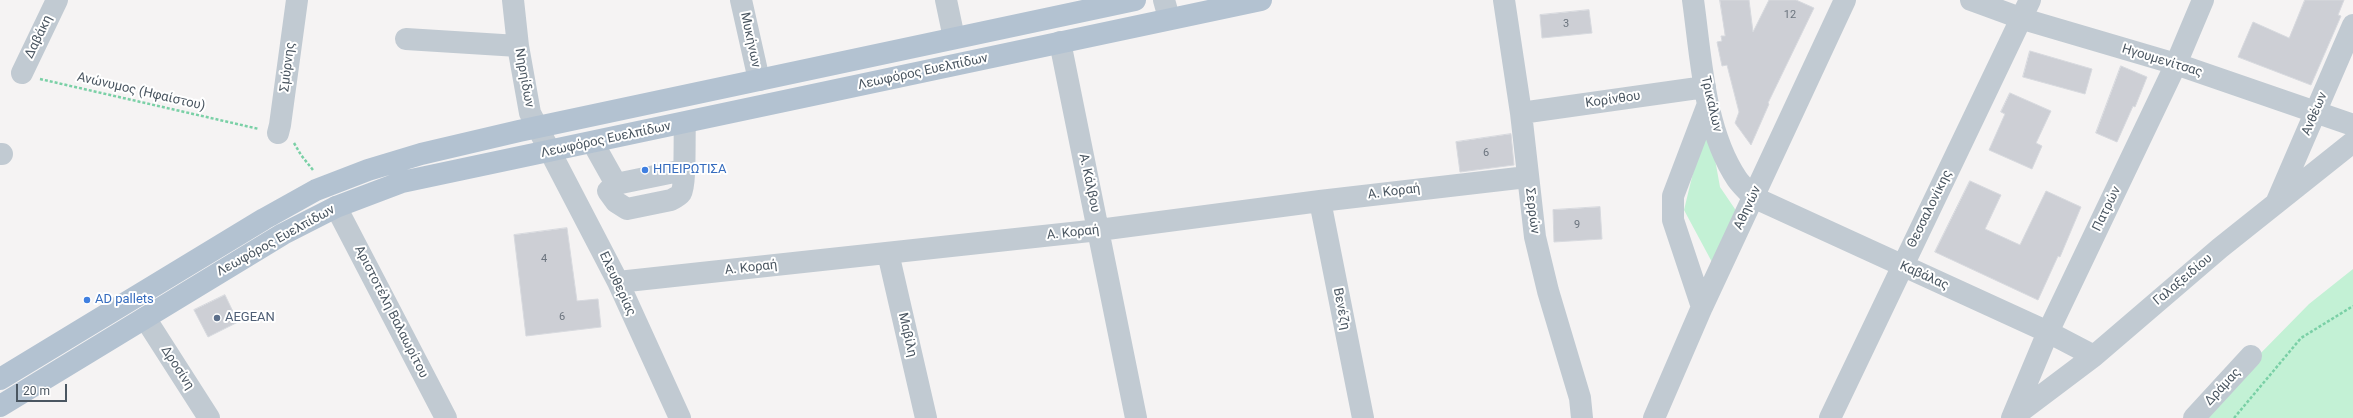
<!DOCTYPE html>
<html>
<head>
<meta charset="utf-8">
<style>
  body { margin:0 }
  #map { position:relative; width:2353px; height:418px; overflow:hidden; background:#f5f3f3; font-family:Roboto,sans-serif }
  canvas { display:block }
  .scale { position:absolute; left:16px; top:384px; width:51px; height:18px; box-sizing:border-box; border:2px solid #4a5661; border-top:0; padding-left:5px; font-size:12px; line-height:14px; white-space:nowrap; color:#4a5661; -webkit-text-stroke:3px #fff; paint-order:stroke }
</style>
</head>
<body>
<div id="map">
<canvas width="2353" height="418"></canvas>
<div class="scale">20 m</div>
</div>
<script>
const ctx = document.querySelector('canvas').getContext('2d');
ctx.lineJoin = 'round';
function fill(path, color) {
  ctx.fillStyle = color;
  ctx.fill(path, 'evenodd');
}
function strokePath(path, color, width, dash) {
  ctx.strokeStyle = color;
  ctx.lineWidth = width;
  ctx.lineCap = dash ? 'butt' : 'round';
  ctx.setLineDash(dash || []);
  ctx.stroke(path);
}
function drawText(font, color, halo, rows, align = 'center') {
  ctx.font = font + ' Roboto,sans-serif';
  ctx.lineWidth = 4;
  ctx.setLineDash([]);
  ctx.textBaseline = 'middle';
  ctx.strokeStyle = halo;
  ctx.fillStyle = color;
  for (const [text, x, y, turn = 0] of rows) {
    ctx.save();
    ctx.translate(x, y);
    ctx.rotate((+turn || 0) * Math.PI / 180);
    ctx.textAlign = isNaN(turn) ? turn : align;
    if (halo) ctx.strokeText(text, 0, 0);
    ctx.fillText(text, 0, 0);
    ctx.restore();
  }
}
const green = new Path2D(`
  M1707 115 1720 187 1737 212 1713 264 1684 210Z
  M2353 269V418H2197L2309 304Z`);
const building = new Path2D(`
  M1720 0H1749L1753 32 1769 0H1796L1814 8 1768 103 1769 104 1751 145 1735 123 1739 112 1727 65 1722 66 1717 42 1722 41 1721 36H1725Z
  M2305 0H2344L2338 15 2341 16 2311 85 2238 57 2253 22 2289 38Z
  M1589 10 1592 33 1542 38 1540 15Z
  M2030 51 2092 69 2085 94 2023 77Z
  M2121 66 2147 77 2135 107 2133 106 2117 142 2096 133Z
  M2010 93 2051 111 2036 143 2042 146 2032 169 1989 150 2005 114 2001 112Z
  M1511 134 1514 165 1460 172 1456 142Z
  M1970 181 2001 195 1985 229 2020 245 2046 191 2081 207 2060 257 2058 256 2038 300 1935 252Z
  M1600 207 1602 239 1554 242 1553 210Z
  M567 228 577 301 598 299 601 327 526 336 514 235Z
  M225 295 238 322 208 337 194 310Z`);
const path = new Path2D(`
  M40 79 259 129
  M294 143 301 155 313 170
  M2234 418 2301 338 2353 306`);
const minor = new Path2D(`
  M513 0 518 46 530 113 618 282 680 418
  M741 0 759 80
  M946 0 954 38
  M1164 0 1169 18
  M1504 0 1521 113 1535 237 1548 291 1580 398 1582 418
  M1693 0C1701 57 1704 130 1737 179 1742 186 1748 191 1753 197L2048 332 2094 356
  M1971 0 2023 19 2176 64 2353 125
  M406 39 518 46
  M1060 42 1136 418
  M22 73 57 0
  M1521 113 1705 87
  M278 133 280 125 297 0
  M593 143 616 184
  M0 154H2
  M684 170 616 184 608 191 616 202 627 209 671 200C675 198 679 196 681 193 686 185 684 135 685 123
  M1320 201 1363 418
  M2277 201 2353 25
  M336 207 446 418
  M888 253 926 418
  M618 282 1099 230 1320 201 1527 177
  M1702 307 1673 220V196L1708 104
  M145 318 209 418
  M2013 417 2094 356 2220 248 2353 142
  M1654 418 1702 307 1845 0
  M1830 418 2030 0
  M2012 418 2048 332 2176 64 2203 0
  M2194 418 2251 356`);
const major = new Path2D(`
  M0 379 264 219 316 190 368 170 421 154 519 131 1135 0
  M0 406 283 234 336 207 402 182 1261 0`);
const markers = [
  [645,170,4,"#3f7fe0"],
  [87,300,4,"#3f7fe0"],
  [217,318,4,"#5c6f8a"]
];
const numberNames = [
  ["12",1790,15],
  ["3",1566,24],
  ["6",1486,153],
  ["9",1577,225],
  ["4",544,259],
  ["6",562,317]
];
const streetNames = [
  ["Δαβάκη",39,37,-64],
  ["Μυκήνων",750,40,78],
  ["Ηγουμενίτσας",2162,61,17],
  ["Σμύρνης",288,67,-83],
  ["Λεωφόρος Ευελπίδων",923,72,-12],
  ["Νηρηίδων",524,78,80],
  ["Ανώνυμος (Ηφαίστου)",141,92,13],
  ["Κορίνθου",1613,100,-8],
  ["Τρικάλων",1711,104,77],
  ["Ανθέων",2315,114,-67],
  ["Λεωφόρος Ευελπίδων",606,140,-12],
  ["A. Κάλβου",1089,183,78],
  ["Α. Κοραή",1394,192,-7],
  ["Αθηνών",1748,208,-65],
  ["Θεσσαλονίκης",1930,209,-64],
  ["Πατρών",2107,209,-64],
  ["Σερρών",1532,211,83],
  ["Α. Κοραή",1073,233,-6],
  ["Λεωφόρος Ευελπίδων",276,241,-29],
  ["Α. Κοραή",751,268,-6],
  ["Καβάλας",1924,276,24],
  ["Γαλαξειδίου",2183,280,-40],
  ["Ελευθερίας",617,284,65],
  ["Βενέζη",1341,309,79],
  ["Αριστοτέλη Βαλαωρίτου",391,312,63],
  ["Μαβίλη",907,335,77],
  ["Δροσίνη",177,368,57],
  ["Δράμας",2223,387,-47]
];
const shopNames = [
  ["ΗΠΕΙΡΩΤΙΣΑ",653,170],
  ["AD pallets",95,300]
];
const serviceNames = [
  ["AEGEAN",225,318]
];
fill(green, '#c3f1d5');
fill(building, '#cdcfd5');
strokePath(building, '#d7d9de', 1);
strokePath(path, '#7ad0a6', 2.5, [3, 2]);
strokePath(minor, '#c1cad2', 22);
strokePath(major, '#b3c2d1', 22);
for (const [x, y, r, color] of markers) {
  const dot = new Path2D();
  dot.arc(x, y, r, 0, 2 * Math.PI);
  ctx.fillStyle = color;
  ctx.fill(dot);
  strokePath(dot, '#fff', 1.5);
}
drawText('11px', '#6b747e', null, numberNames);
drawText('13px', '#4a5661', '#fff', streetNames);
drawText('13px', '#366cbe', '#fff', shopNames, 'left');
drawText('13px', '#4e5e75', '#fff', serviceNames, 'left');
</script>
</body>
</html>
